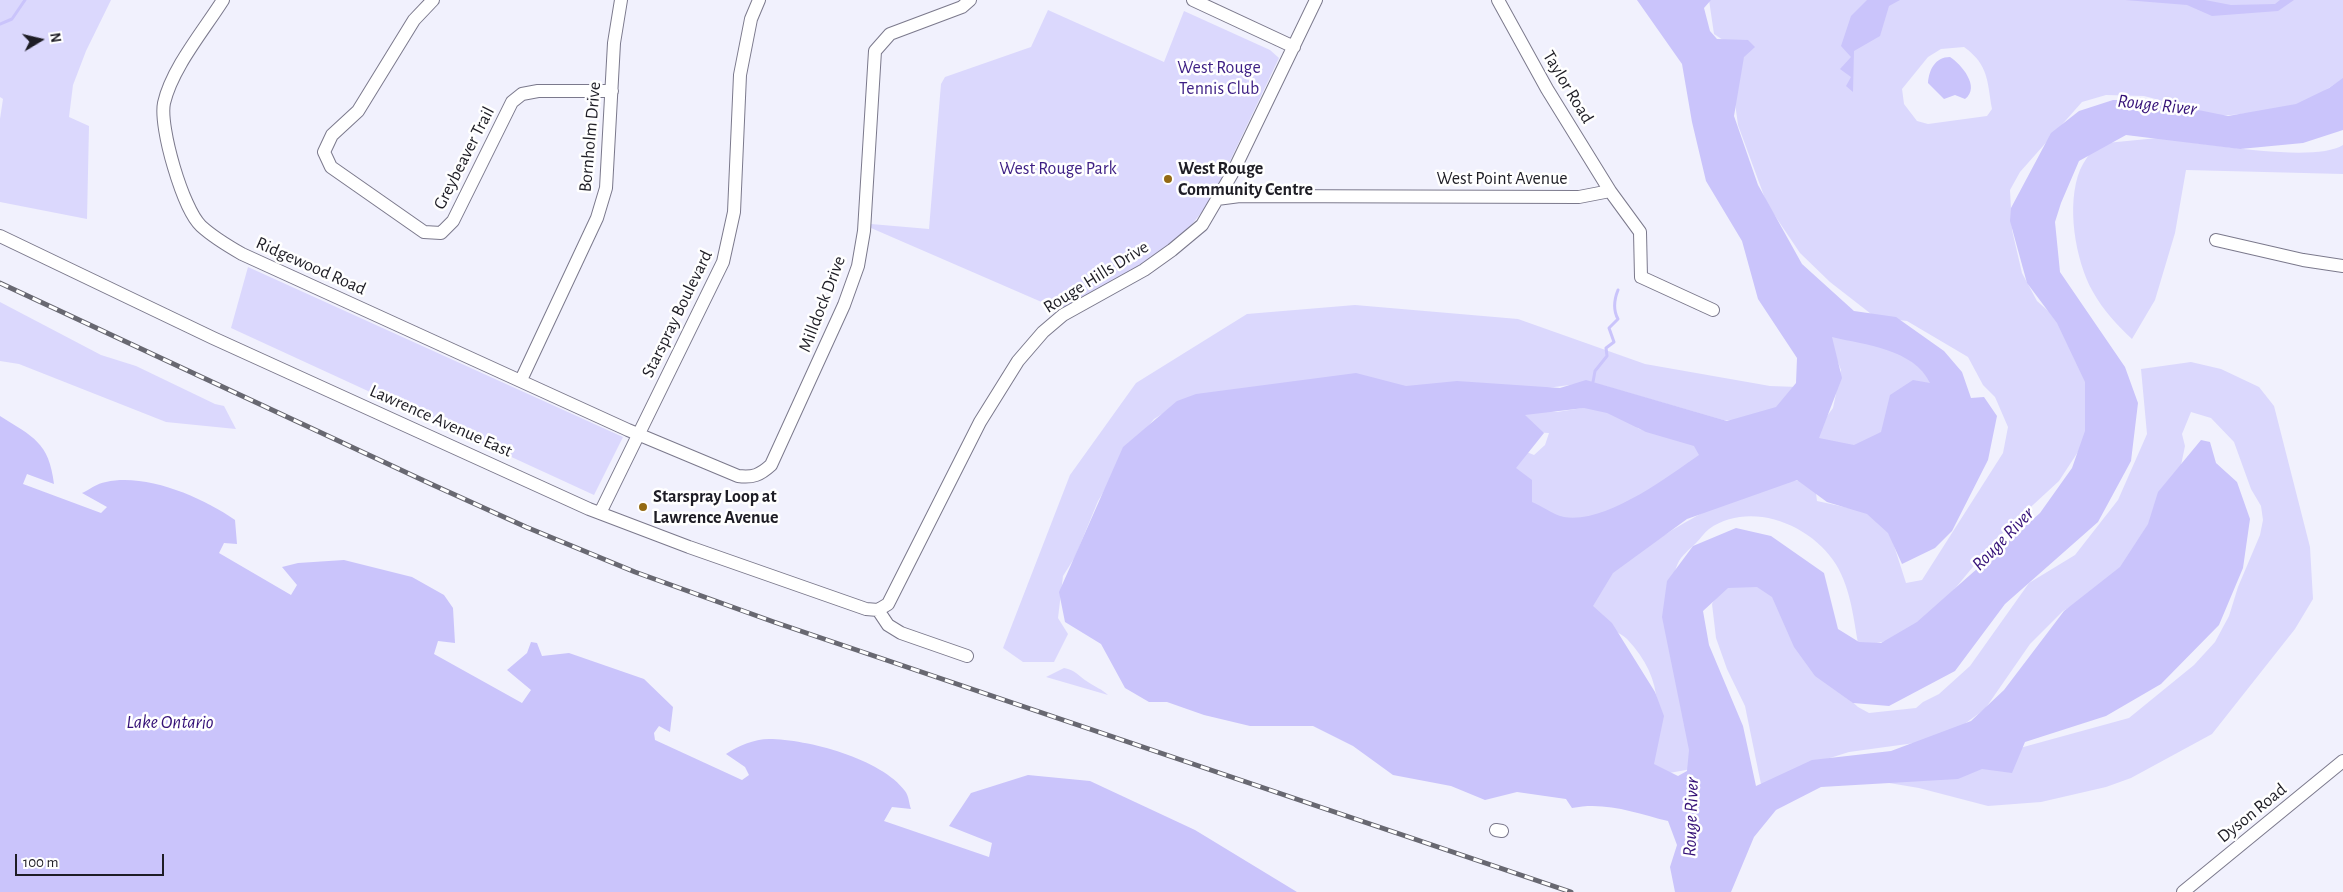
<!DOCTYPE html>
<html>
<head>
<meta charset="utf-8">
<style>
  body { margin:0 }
  #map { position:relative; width:2343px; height:892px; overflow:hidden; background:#f1f1fd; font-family:"Alegreya Sans",sans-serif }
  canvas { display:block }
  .north { position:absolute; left:15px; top:15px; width:50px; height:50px; -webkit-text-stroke:4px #fff; paint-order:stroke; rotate:81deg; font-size:14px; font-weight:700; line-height:20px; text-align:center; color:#1e1d25 }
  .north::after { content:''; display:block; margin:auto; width:18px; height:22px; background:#1e1d25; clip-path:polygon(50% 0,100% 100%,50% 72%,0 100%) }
  .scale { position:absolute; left:15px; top:854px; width:149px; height:22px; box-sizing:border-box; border:2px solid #1e1d25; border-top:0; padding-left:6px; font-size:15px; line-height:18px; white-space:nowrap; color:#1e1d25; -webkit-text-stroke:4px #fff; paint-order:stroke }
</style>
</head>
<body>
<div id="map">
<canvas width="2343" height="892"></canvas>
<div class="north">N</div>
<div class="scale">100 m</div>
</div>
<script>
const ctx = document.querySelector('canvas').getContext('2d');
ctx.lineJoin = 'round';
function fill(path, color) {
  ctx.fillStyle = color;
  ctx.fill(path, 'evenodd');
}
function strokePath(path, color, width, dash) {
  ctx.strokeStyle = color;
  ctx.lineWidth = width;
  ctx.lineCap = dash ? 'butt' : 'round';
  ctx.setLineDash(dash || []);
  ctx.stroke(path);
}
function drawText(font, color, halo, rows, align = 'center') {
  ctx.font = font + ' "Alegreya Sans",sans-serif';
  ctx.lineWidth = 5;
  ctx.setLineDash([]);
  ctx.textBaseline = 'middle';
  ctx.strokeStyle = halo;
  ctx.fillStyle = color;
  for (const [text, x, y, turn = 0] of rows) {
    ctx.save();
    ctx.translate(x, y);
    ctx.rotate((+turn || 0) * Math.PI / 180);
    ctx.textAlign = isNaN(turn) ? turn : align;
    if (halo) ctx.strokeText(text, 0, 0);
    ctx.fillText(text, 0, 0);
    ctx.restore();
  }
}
const green = new Path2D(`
  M0 0H111L86 51 73 85 69 117 89 126 87 219 0 202V119L3 99 0 97Z
  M1709 0H2343V79L2300 106 2283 110 2220 116 2144 96 2106 95 2082 102 2020 172 2010 190 2012 230 2022 273 2037 301 2083 342 2089 435 2059 481 1996 539 1948 597 1915 629 1893 640 1866 645 1858 643C1853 615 1850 584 1833 560 1807 523 1749 501 1709 529 1704 533 1700 539 1696 543 1690 549 1681 556 1678 563 1675 569 1674 578 1672 585L1697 768 1658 775 1645 772C1662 722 1666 680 1627 639 1619 631 1596 623 1585 618 1588 608 1594 585 1600 578 1607 571 1617 566 1625 561 1659 537 1776 461 1815 485L1817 501 1867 512 1888 527 1906 583 1922 580 2003 453 2008 427 1995 397 1983 385 1968 357 1907 321 1875 317 1830 282 1800 253 1767 204 1738 125 1735 103 1744 54 1714 34ZM1964 47C1989 65 1987 81 1992 109L1987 116 1928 124 1917 121 1904 104 1902 89 1928 57 1941 49Z
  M1048 10 1164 62 1184 11 1270 50 1279 58 1212 199 1186 232 1153 259 1060 310 871 228V224L929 229 941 84 945 77 1031 47Z
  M2158 138C2196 142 2314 164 2343 145V174L2186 170 2175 233 2155 300 2132 339C2117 325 2103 310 2093 292 2075 260 2066 204 2080 170 2084 161 2091 152 2096 144Z
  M248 267 623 437 594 495 231 328Z
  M0 302 101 355 136 366 215 404 224 406 236 429 166 422 19 364 0 361Z
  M1355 305 1518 319 1645 364 1770 386 1798 387 1783 413 1755 423 1723 420 1591 382 1540 389 1178 404 1154 419 1128 451 1098 501 1075 557 1063 576 1058 618 1068 634 1054 662H1023L1003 648 1070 475 1136 383 1247 314Z
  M1810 318 1891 346 1942 383 1914 468 1818 440 1816 431 1833 408 1841 370 1828 337Z
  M2191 362 2221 369 2259 387 2274 406 2310 547 2313 599 2295 629 2212 734 2131 778 2106 787 2041 802 1988 806 1919 788 1859 778 1998 754 2129 718 2194 665 2215 642 2229 616 2238 587 2260 535 2263 520 2261 506 2251 489 2234 442 2211 418 2191 412 2182 434 2185 446 2179 475 2112 584 2063 611 2030 644 1985 709 1944 739 1849 752 1795 769 1762 789 1745 706 1727 669 1716 638 1712 604 1718 592 1732 584 1765 583 1821 673 1858 707 1869 713 1916 708 1923 702 1939 694 1970 666 2029 583 2075 555 2118 500 2147 434 2141 369Z
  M1602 405 1616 410 1639 429 1713 451 1613 519 1494 539 1519 449 1534 455 1545 445 1549 433 1417 426 1521 407 1557 412Z
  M1064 668C1076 670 1078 676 1088 682 1095 687 1102 689 1108 695L1046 677Z`);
const water = new Path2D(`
  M1637 0H1711L1704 8 1710 31 1717 39 1748 40 1755 47 1744 57 1734 116 1758 185 1802 264 1854 311 1896 317 1944 351 1962 372 1971 398 1984 397 1997 416 1988 460 1952 531 1935 548 1902 564 1888 533 1867 514 1827 502 1797 480 1687 519 1613 573 1593 606 1612 623 1655 692 1664 716 1654 764 1678 776 1687 771 1689 750 1662 617 1667 581 1693 546 1736 528 1771 536 1824 573 1838 629 1859 642 1881 643 1917 622 2040 513 2072 468 2085 431V382L2057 323 2027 283 2010 221 2011 208 2051 133 2079 111 2113 100H2149L2228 116 2296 104 2329 88 2343 78V130L2303 143 2240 149 2126 135 2079 161 2061 203 2055 222 2060 272 2125 367 2138 403 2131 461 2098 522 2005 604 1955 671 1889 706 1853 703 1815 676 1794 647 1772 597 1757 587 1728 588 1703 611 1709 645 1743 726 1756 786 1812 760 1891 751 1971 721 2004 690 2064 611 2120 567 2148 524 2158 492 2201 440 2210 442 2216 463 2237 482 2250 519 2243 568 2219 625 2161 684 2106 716 2025 742 2012 773 1982 769 1958 779 1821 787 1776 810 1754 837 1731 892H1675L1670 867 1677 845 1668 821C1636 813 1605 801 1572 808L1566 799 1517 792 1485 800 1451 786 1393 775 1353 746 1313 726H1250L1204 715 1167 702H1149L1125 688 1101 644 1065 622 1059 592 1123 447 1177 401 1196 394 1356 373 1406 386 1457 381 1560 388 1586 380 1727 421 1776 407 1796 383 1797 358 1758 299 1742 241 1706 181 1692 122 1682 64ZM1832 337C1865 345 1914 349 1930 383L1913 380 1890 395 1881 432 1854 445 1819 438 1842 378ZM1584 408 1607 413 1646 432 1694 446 1699 455C1666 478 1605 524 1564 517 1554 515 1542 506 1532 502V480L1516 468 1544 433 1525 415Z
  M1867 0H1900L1889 6 1880 36 1854 51 1853 92 1846 86 1851 77 1840 69 1851 57 1841 46 1851 16Z
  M2125 0H2205L2231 5 2275 4 2280 0H2294L2278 11 2212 16 2187 5Z
  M1950 57C1961 64 1981 87 1965 99L1955 95 1944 99 1928 83C1929 70 1935 57 1950 57Z
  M0 416C33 437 49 442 54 484L27 474 23 484 101 513 107 507 82 493C89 490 97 483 106 482 146 473 202 497 235 520L237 544 224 543 219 553 291 595 297 585 282 567 298 563 344 560 412 577 444 595 453 608 455 643 438 641 434 654 522 703 531 690 507 670 527 653 531 642 537 643 542 656 569 653 644 679 673 707 670 732 659 726 654 733 655 740 742 780 749 775 745 767 726 754C738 746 754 739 769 739 807 739 882 759 905 791 909 796 909 804 911 809L892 807 884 821 989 857 992 843 949 826 971 793 1028 775 1090 781 1195 830 1297 892H0Z`);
const stream = new Path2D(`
  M0 24 12 19 25 0
  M1593 382 1595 371 1607 356 1606 348 1614 342 1609 328 1618 319C1613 310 1614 300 1618 290`);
const minor = new Path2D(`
  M223 0C204 30 172 68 164 103 159 127 183 209 201 226 213 237 228 246 242 254L628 430 738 476C753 478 760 475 771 465L844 305 858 266 864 231 875 51 890 34 962 7 970 0
  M433 0 414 20 358 111 332 135 324 152 331 167 424 232 441 233 453 221 512 102 522 94 538 91H612
  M1193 0 1294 47
  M1498 0 1547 89 1610 191
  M1217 199 1240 196 1579 197 1610 191 1640 232 1641 277 1713 310
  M0 236 213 338 589 509 689 547 866 609 878 610
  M2216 240 2303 260 2343 266
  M521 380 597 218 606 188 614 43 621 0
  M600 513 723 262 734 212 740 75 751 19 759 0
  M878 610 888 604 980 422 1018 361 1043 332 1063 315 1144 270 1172 250 1202 225 1233 172 1316 0
  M878 610 888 625 901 633 967 656
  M1496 830 1502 831
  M2183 892 2343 761`);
const rail = new Path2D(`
  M0 283 431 484 526 527 635 572 774 622 1571 892`);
const markers = [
  [1168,179,5,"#946a14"],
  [643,507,5,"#946a14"]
];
const parkNames = [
  ["West Rouge",1219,68],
  ["Tennis Club",1219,89],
  ["West Rouge Park",1058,169]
];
const streetNames = [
  ["Taylor Road",1568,87,59],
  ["Bornholm Drive",590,137,-85],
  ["Greybeaver Trail",464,158,-63],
  ["West Point Avenue",1502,179],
  ["Ridgewood Road",311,266,24],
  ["Rouge Hills Drive",1096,277,-32],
  ["Milldock Drive",822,304,-69],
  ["Starspray Boulevard",677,314,-64],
  ["Lawrence Avenue East",441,421,24],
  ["Dyson Road",2252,813,-39]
];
const poiNames = [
  ["West Rouge",1178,169],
  ["Community Centre",1178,190],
  ["Starspray Loop at",653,497],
  ["Lawrence Avenue",653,518]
];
const waterNames = [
  ["Rouge River",2157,105,6],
  ["Rouge River",2003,539,-46],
  ["Lake Ontario",170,722],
  ["Rouge River",1691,817,-88]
];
fill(green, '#dbd8fd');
fill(water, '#cac4fb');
strokePath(stream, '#cac4fb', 3);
strokePath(minor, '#7b798c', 14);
strokePath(minor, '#fff', 12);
strokePath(rail, '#686871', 5);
strokePath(rail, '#fff', 3, [9]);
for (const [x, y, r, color] of markers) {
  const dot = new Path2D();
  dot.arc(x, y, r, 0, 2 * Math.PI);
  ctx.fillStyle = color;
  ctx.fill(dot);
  strokePath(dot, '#fff', 2);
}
drawText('18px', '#3d1f84', '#fff', parkNames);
drawText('18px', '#1e1d25', '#fff', streetNames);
drawText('bold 18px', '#1e1d25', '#fff', poiNames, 'left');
drawText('italic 19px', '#341077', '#fff', waterNames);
</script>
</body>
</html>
